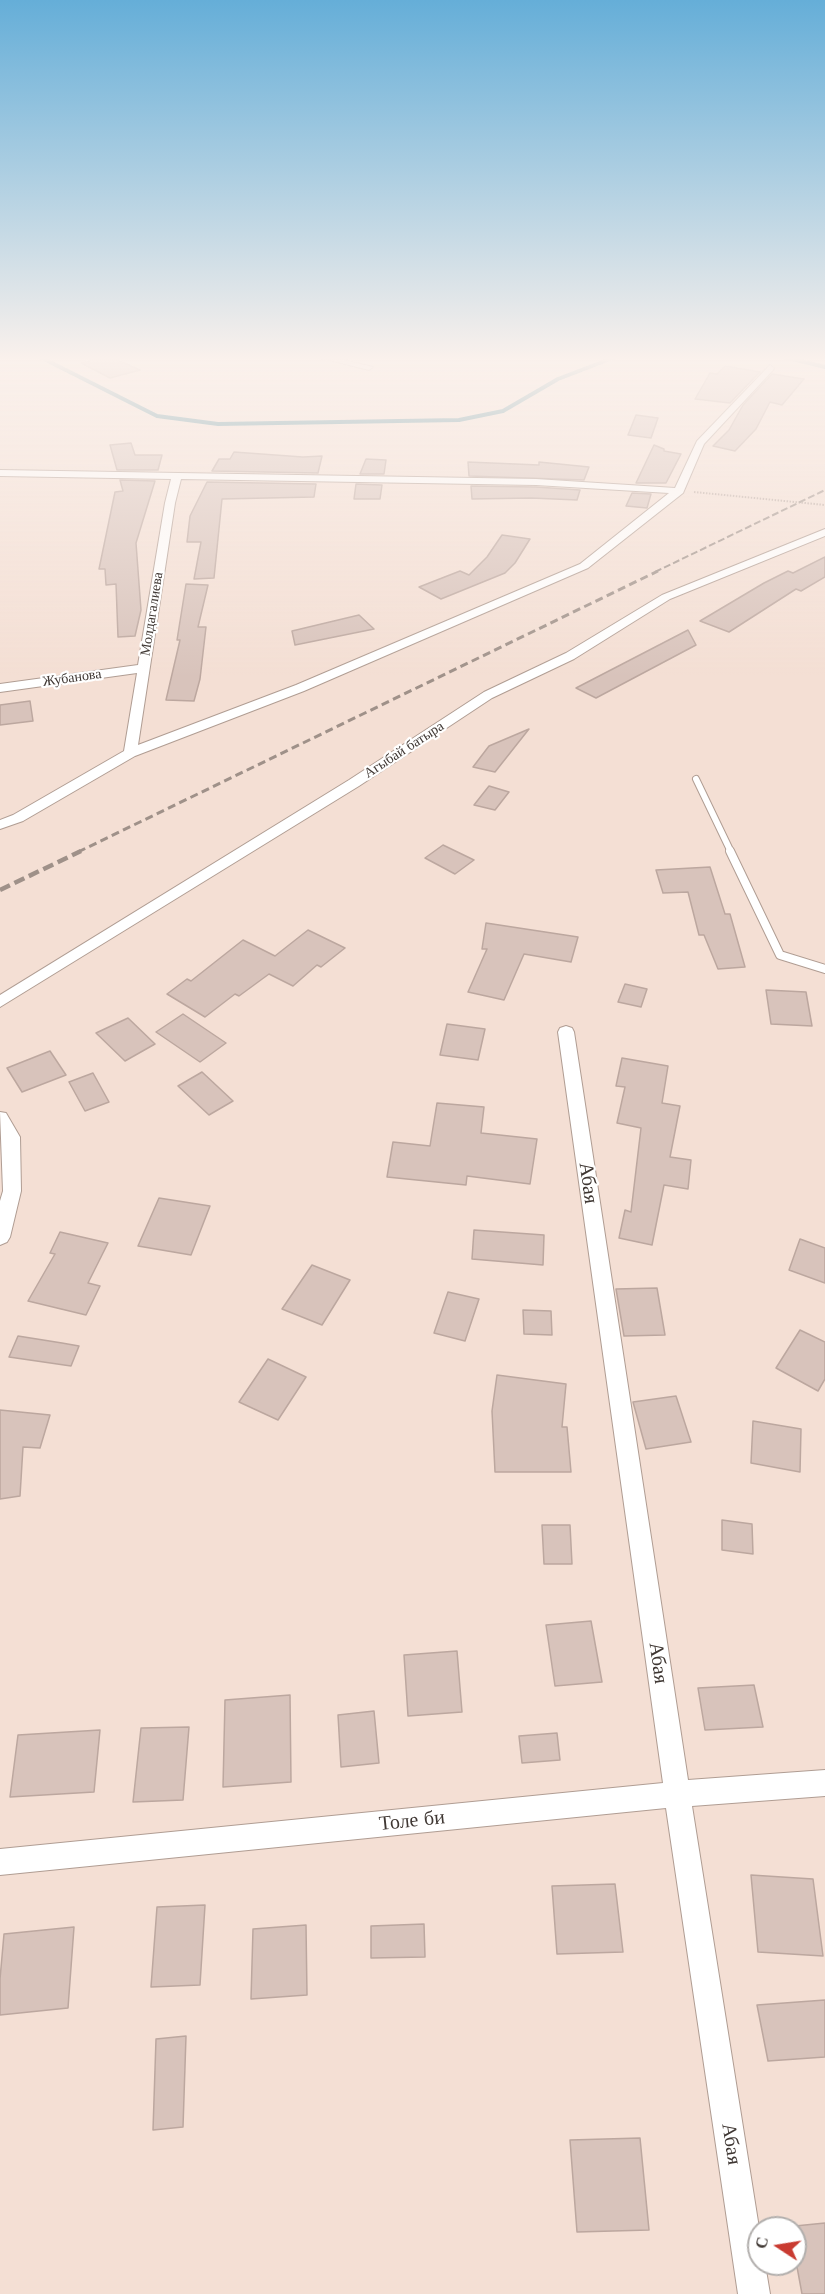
<!DOCTYPE html>
<html>
<head>
<meta charset="utf-8">
<style>
  body { margin:0 }
  #map { position:relative; width:825px; height:2294px; overflow:hidden; background:#f4dfd4; font-family:"Libre Baskerville",serif }
  canvas { display:block }
  .north { position:absolute; left:747px; top:2216px; width:60px; height:60px; box-sizing:border-box; background:#fff; border:2px solid #b2afad; border-radius:50%; rotate:282deg; font-size:16px; font-weight:700; line-height:24px; text-align:center; color:#3f3733 }
  .north::after { content:''; display:block; margin:auto; width:21px; height:27px; background:#c93b31; clip-path:polygon(50% 0,100% 100%,50% 72%,0 100%) }
</style>
</head>
<body>
<div id="map">
<canvas width="825" height="2294"></canvas>
<div class="north">С</div>
</div>
<script>
const ctx = document.querySelector('canvas').getContext('2d');
ctx.lineJoin = 'round';
function strokePath(path, color, width, dash) {
  ctx.strokeStyle = color;
  ctx.lineWidth = width;
  ctx.lineCap = dash ? 'butt' : 'round';
  ctx.setLineDash(dash || []);
  ctx.stroke(path);
}
function fill(path, color) {
  ctx.fillStyle = color;
  ctx.fill(path, 'evenodd');
}
function drawText(font, color, halo, rows, align = 'center') {
  ctx.font = font + ' "Libre Baskerville",serif';
  ctx.lineWidth = 4.5;
  ctx.setLineDash([]);
  ctx.textBaseline = 'middle';
  ctx.strokeStyle = halo;
  ctx.fillStyle = color;
  for (const [text, x, y, turn = 0] of rows) {
    ctx.save();
    ctx.translate(x, y);
    ctx.rotate((+turn || 0) * Math.PI / 180);
    ctx.textAlign = isNaN(turn) ? turn : align;
    if (halo) ctx.strokeText(text, 0, 0);
    ctx.fillText(text, 0, 0);
    ctx.restore();
  }
}
const stream = new Path2D(`
  M38 356 157 416 218 424 459 420 503 411 558 379 618 356
  M780 356 825 367`);
const building = new Path2D(`
  M108 356 140 370 110 378 81 363Z
  M725 366 760 372 730 403 695 399 710 373 717 374Z
  M772 374 804 379 782 405 770 402 756 429 735 451 713 446 729 430 743 405Z
  M636 415 658 418 651 438 628 435Z
  M131 443 135 455H162L158 470H117L110 445Z
  M654 445 664 449V451L681 454 666 483H636Z
  M234 452 303 457 322 456 318 473 212 471 219 459H230Z
  M366 459 386 460 384 474H360Z
  M468 462 539 465V462L589 467 584 480 469 476Z
  M120 480 155 481 136 543 141 610 135 636 118 637 116 584 106 585 105 569H99L115 492 123 491Z
  M207 482 316 484 314 497 222 499 214 578 194 579 201 542H187L190 516Z
  M356 484 382 485 380 499H354Z
  M471 486 536 487 580 490 577 500 531 498 472 499Z
  M632 493 651 494 647 508 626 506Z
  M502 535 530 539 515 563 505 573 441 599 419 587 460 571 469 575 487 557Z
  M825 557V577L801 591 796 589 729 632 700 621 764 583 788 571 793 573Z
  M186 584 208 585 198 627H206L200 679 194 701 166 700 180 640H177Z
  M359 615 374 629 295 645 292 631Z
  M688 630 696 645 596 698 576 688Z
  M30 701 33 721 0 725V705Z
  M529 729 495 772 473 767 489 746Z
  M489 786 509 792 495 810 474 805Z
  M443 845 474 860 455 874 425 858Z
  M710 867 725 914H730L745 967 718 969 704 935H699L688 892 663 893 656 870Z
  M486 923 578 937 571 962 524 954 504 1000 468 992 487 949H482Z
  M308 930 345 948 321 967 317 965 293 986 269 974 239 996 235 994 205 1017 167 994 187 979 191 981 243 940 275 956Z
  M625 984 647 989 641 1007 618 1002Z
  M766 990 806 992 812 1026 771 1024Z
  M183 1014 226 1043 200 1062 156 1032Z
  M128 1018 155 1044 125 1061 96 1033Z
  M447 1024 485 1029 478 1060 440 1055Z
  M50 1051 66 1075 22 1092 7 1068Z
  M622 1058 668 1066 662 1103 680 1106 670 1157 691 1160 688 1189 664 1185 652 1245 619 1238 625 1210 631 1212 641 1128 617 1123 625 1087 616 1086Z
  M202 1072 233 1101 209 1115 178 1086Z
  M93 1073 109 1102 85 1111 69 1082Z
  M437 1103 484 1107 481 1133 537 1139 530 1184 467 1176 466 1185 387 1177 393 1142 430 1146Z
  M159 1198 210 1206 191 1255 138 1246Z
  M474 1230 544 1235 543 1265 472 1259Z
  M60 1232 108 1243 88 1283 100 1286 86 1315 28 1301 55 1254 50 1253Z
  M800 1239 825 1248V1283L789 1270Z
  M312 1265 350 1280 322 1325 282 1309Z
  M657 1288 665 1335 624 1336 616 1289Z
  M448 1292 479 1299 465 1341 434 1333Z
  M523 1310 551 1311 552 1335 524 1334Z
  M800 1330 825 1342V1379L818 1391 776 1368Z
  M18 1336 62 1343 79 1346 71 1366 9 1357Z
  M268 1359 306 1377 278 1420 239 1402Z
  M497 1375 566 1384 562 1427H567L571 1472H495L492 1411Z
  M676 1396 691 1442 646 1449 633 1402Z
  M0 1410 50 1415 40 1448 23 1447 20 1496 0 1499Z
  M753 1421 801 1429 800 1472 751 1463Z
  M722 1520 752 1524 753 1554 722 1550Z
  M542 1525H570L572 1564H544Z
  M591 1621 602 1682 555 1686 546 1625Z
  M457 1651 462 1712 408 1716 404 1655Z
  M754 1685 763 1727 705 1730 698 1688Z
  M290 1695 291 1782 223 1787 225 1700Z
  M374 1711 379 1763 341 1767 338 1715Z
  M189 1727 183 1800 133 1802 141 1728Z
  M100 1730 94 1792 10 1797 18 1735Z
  M557 1733 560 1760 522 1763 519 1736Z
  M751 1875 813 1879 823 1956 758 1952Z
  M615 1884 623 1952 557 1954 552 1886Z
  M205 1905 200 1985 151 1987 157 1907Z
  M424 1924 425 1957 371 1958V1926Z
  M306 1925 307 1995 251 1999 253 1929Z
  M74 1927 68 2008 0 2015V1979L4 1934Z
  M825 2000V2057L768 2061 757 2005Z
  M186 2036 183 2127 153 2130 156 2039Z
  M640 2138 649 2230 577 2232 570 2140Z
  M825 2223V2294H802L795 2256V2226Z`);
const path = new Path2D(`
  M694 492 825 505`);
const laneFar1 = new Path2D(`
  M696 779 731 852`);
const lane = new Path2D(`
  M730 851 780 955 825 969`);
const street = new Path2D(`
  M313 356H327L373 367 369 370Z
  M770 365 774 368 773 370 704 444 683 493 588 568 304 691 135 756 23 821 0 829V820L13 815 124 751 137 673 0 692V684L138 665 165 503 171 479 0 476V470L536 479 675 488 697 441ZM181 479 536 485 669 493 580 564 296 685 138 745 175 503Z
  M825 529V536L670 599 574 659 492 698 359 786 0 1007V995L349 780 484 692 566 653 662 595Z
  M566 1026 572 1028 574 1032 688 1780 825 1770V1796L692 1806 759 2228V2264H765L770 2294H738L666 1808 0 1875V1849L663 1783 558 1032 560 1028Z
  M0 1112 6 1113 20 1137 21 1191 10 1237 7 1242 0 1245V1201L3 1191Z`);
const railFar2 = new Path2D(`
  M655 572 825 490`);
const railFar1 = new Path2D(`
  M78 852 658 571`);
const rail = new Path2D(`
  M0 890 81 851`);
const farStreetnames = [
  ["Молдагалиева",152,614,-81],
  ["Жубанова",72,678,-8],
  ["Агыбай батыра",404,750,-33]
];
const nearStreetnames = [
  ["Абая",588,1183,82],
  ["Абая",658,1663,82],
  ["Толе би",412,1821,-6],
  ["Абая",731,2144,81]
];
strokePath(stream, '#418395', 4);
fill(building, '#d8c3bb');
strokePath(building, '#bca79f', 1.5);
strokePath(laneFar1, '#b09d93', 8);
strokePath(lane, '#b09d93', 10);
strokePath(street, '#b09d93', 2);
strokePath(path, '#bbaaa1', 2, [1.5, 1.5]);
strokePath(laneFar1, '#fff', 6);
strokePath(lane, '#fff', 8);
fill(street, '#fff');
strokePath(railFar2, '#9f9189', 2, [7, 3]);
strokePath(railFar1, '#9f9189', 3, [8, 4.5]);
strokePath(rail, '#9f9189', 4.5, [11, 5]);
const sky = ctx.createLinearGradient(0, 0, 0, 677);
sky.addColorStop(0, '#65aed8');
sky.addColorStop(0.53, '#faf1ec');
sky.addColorStop(1, '#faf1ec00');
ctx.fillStyle = sky;
ctx.fillRect(0, 0, 825, 677);
drawText('14px', '#3f3733', '#fff', farStreetnames);
drawText('20px', '#3f3733', '#fff', nearStreetnames);
</script>
</body>
</html>
